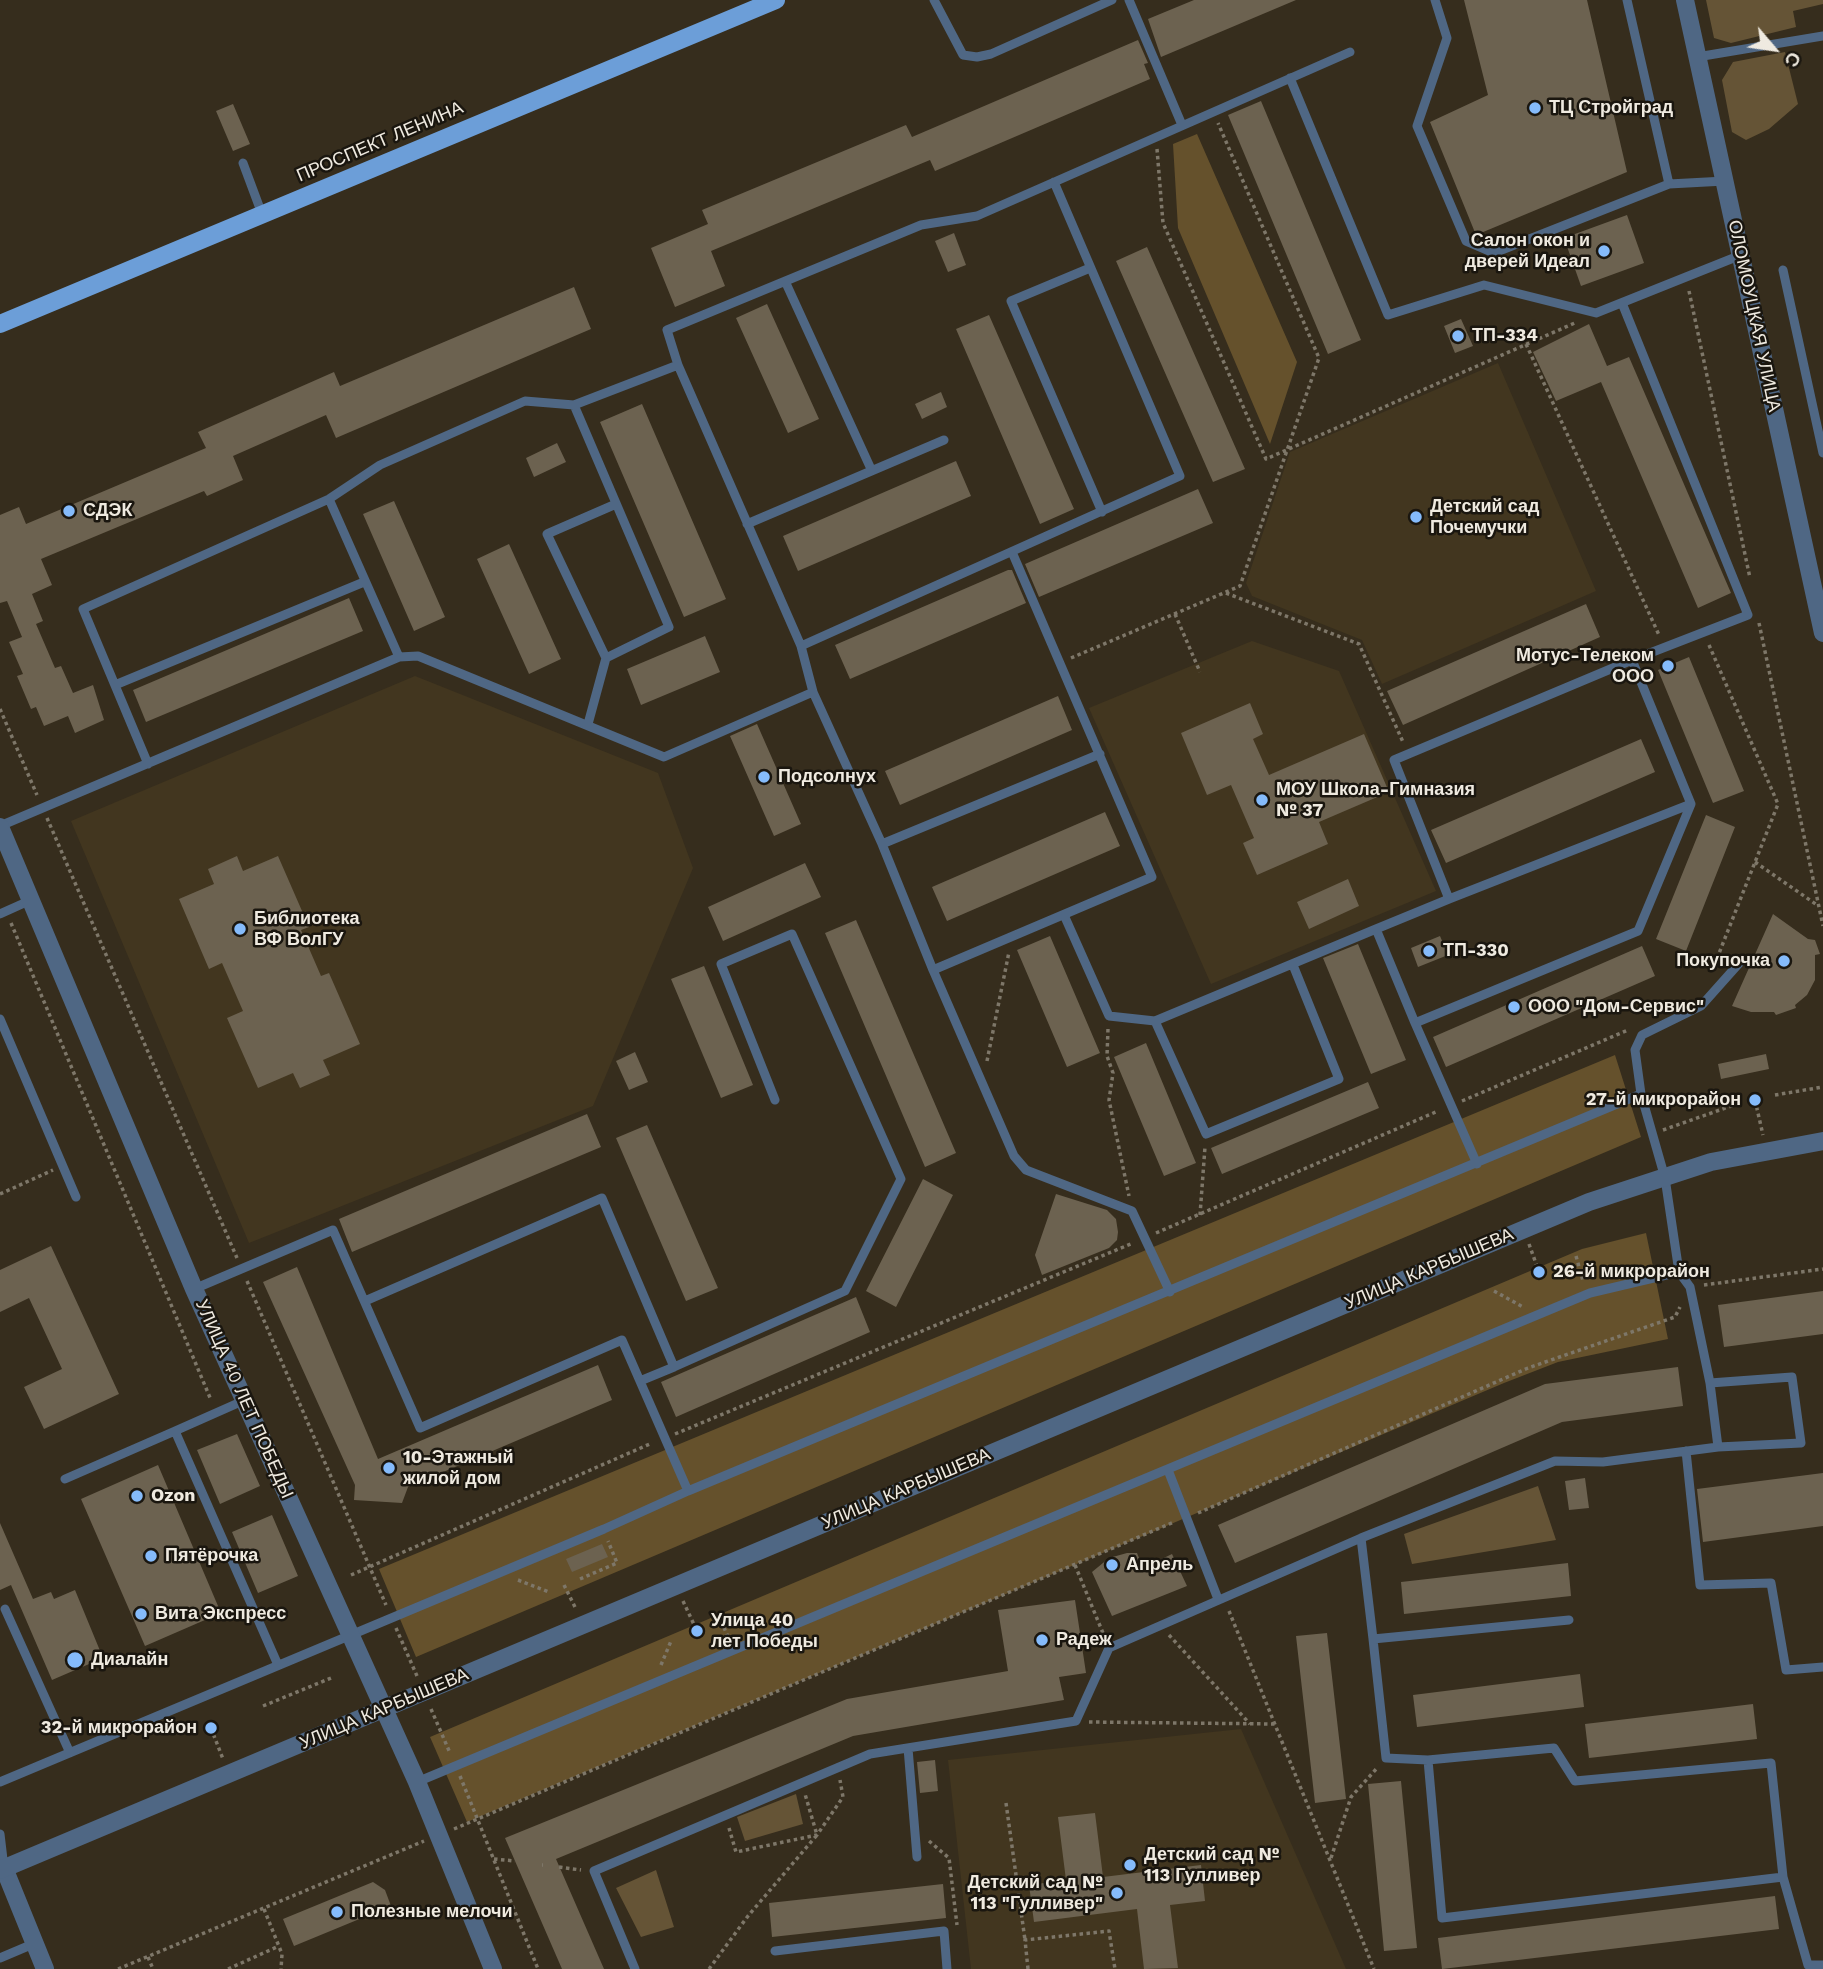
<!DOCTYPE html>
<html>
<head>
<meta charset="utf-8">
<style>
  body { margin:0 }
  #map { position:relative; width:1823px; height:1969px; overflow:hidden; background:#362d1d; font-family:"Work Sans",sans-serif }
  canvas { display:block }
  .north { position:absolute; left:1739px; top:14px; width:70px; height:70px; -webkit-text-stroke:5px #1a160f; paint-order:stroke; rotate:119deg; font-size:19px; font-weight:700; line-height:28px; text-align:center; color:#efeae0 }
  .north::after { content:''; display:block; margin:auto; width:24px; height:32px; background:#efeae0; clip-path:polygon(50% 0,100% 100%,50% 72%,0 100%) }
</style>
</head>
<body>
<div id="map">
<canvas width="1823" height="1969"></canvas>
<div class="north">С</div>
</div>
<script>
const ctx = document.querySelector('canvas').getContext('2d');
ctx.lineJoin = 'round';
function fill(path, color) {
  ctx.fillStyle = color;
  ctx.fill(path, 'evenodd');
}
function strokePath(path, color, width, dash) {
  ctx.strokeStyle = color;
  ctx.lineWidth = width;
  ctx.lineCap = dash ? 'butt' : 'round';
  ctx.setLineDash(dash || []);
  ctx.stroke(path);
}
function drawText(font, color, halo, rows, align = 'center') {
  ctx.font = font + ' "Work Sans",sans-serif';
  ctx.lineWidth = 5;
  ctx.setLineDash([]);
  ctx.textBaseline = 'middle';
  ctx.strokeStyle = halo;
  ctx.fillStyle = color;
  for (const [text, x, y, turn = 0] of rows) {
    ctx.save();
    ctx.translate(x, y);
    ctx.rotate((+turn || 0) * Math.PI / 180);
    ctx.textAlign = isNaN(turn) ? turn : align;
    if (halo) ctx.strokeText(text, 0, 0);
    ctx.fillText(text, 0, 0);
    ctx.restore();
  }
}
const built = new Path2D(`
  M1498 363 1596 591 1382 684 1362 640 1252 596 1246 583 1290 452Z
  M1252 641 1339 671 1436 891 1211 984 1089 708Z
  M415 676 658 773 693 868 593 1106 249 1243 71 821Z
  M1241 1729 1346 1969H971L948 1760Z`);
const green = new Path2D(`
  M1706 0H1823V4L1793 11 1796 27 1731 43 1714 38Z
  M1785 52 1798 104 1769 129 1746 140 1732 132 1722 80 1733 62Z
  M1538 1486 1556 1540 1412 1564 1404 1534Z
  M796 1794 803 1824 745 1841 737 1817Z
  M656 1870 674 1927 641 1937 616 1888Z`);
const forest = new Path2D(`
  M1197 134 1297 362 1270 444 1178 228 1173 144Z
  M1615 1055 1641 1137 416 1657 379 1569Z
  M1646 1233 1668 1339 1558 1362 1504 1383 467 1822 430 1737 1582 1249Z`);
const building = new Path2D(`
  M1194 0H1296L1161 57 1148 19Z
  M1464 0H1587L1627 172 1476 235 1430 122 1488 95Z
  M1138 40 1148 63 1144 64 1150 79 935 171 930 160 711 251 725 286 675 307 651 248 708 224 702 210 906 125 912 137Z
  M1261 101 1361 340 1328 354 1228 115Z
  M233 104 250 144 233 151 216 111Z
  M1627 215 1644 263 1581 286 1564 238Z
  M954 233 966 265 948 272 935 241Z
  M1147 247 1245 469 1213 482 1116 261Z
  M574 287 591 329 336 438 326 415 233 456 243 480 207 496 204 491 41 559 52 585 32 594 43 621 36 624 55 668 61 666 73 693 93 685 104 720 75 733 68 716 44 726 36 707 31 709 17 676 23 674 9 642 22 637 7 601 0 603V515L19 507 26 524 206 448 198 432 334 372 340 386Z
  M767 304 819 419 788 433 736 318Z
  M989 315 1074 509 1040 524 956 329Z
  M1461 319 1473 346 1455 353 1444 326Z
  M1589 324 1607 366 1629 357 1731 593 1698 608 1601 382 1556 401 1533 352Z
  M941 392 947 407 922 419 915 404Z
  M642 404 726 599 684 617 600 422Z
  M557 443 566 462 534 477 526 458Z
  M956 461 971 496 798 571 783 536Z
  M1198 489 1213 523 1039 597 1025 564Z
  M394 501 445 617 414 631 363 514Z
  M509 544 561 659 529 674 477 559Z
  M1008 570H1012L1026 603 850 679 835 645Z
  M349 598 363 631 146 722 133 690Z
  M1586 604 1600 637 1403 725 1387 691Z
  M705 636 720 672 641 705 627 669Z
  M1689 657 1744 791 1713 803 1658 670Z
  M1058 696 1072 730 900 805 885 771Z
  M1250 703 1263 734 1253 739 1269 775 1364 734 1389 792 1319 822 1328 844 1257 875 1243 843 1254 838 1231 785 1207 795 1181 733Z
  M757 724 801 824 774 836 730 736Z
  M1641 739 1655 772 1446 863 1431 830Z
  M1105 812 1120 846 947 921 932 887Z
  M1706 815 1735 827 1686 951 1656 939Z
  M237 856 243 871 278 856 309 927 301 930 321 976 329 973 360 1044 323 1060 330 1075 300 1088 293 1073 258 1088 227 1018 243 1011 222 963 209 969 179 899 214 884 208 869Z
  M805 863 821 897 723 941 708 907Z
  M1348 879 1359 906 1309 929 1297 902Z
  M1773 914 1808 939 1815 940 1820 954 1815 955V980L1807 995 1795 1005 1796 1008 1776 1015 1774 1012H1751L1732 1006Z
  M856 920 956 1153 925 1167 825 933Z
  M1050 936 1100 1053 1067 1067 1017 950Z
  M1440 936 1448 955 1418 967 1411 948Z
  M1358 944 1406 1060 1371 1074 1323 958Z
  M1642 946 1655 976 1446 1067 1433 1037Z
  M704 966 753 1085 721 1098 671 979Z
  M1146 1043 1196 1163 1164 1176 1114 1057Z
  M635 1052 648 1082 629 1090 616 1061Z
  M1766 1054 1769 1069 1721 1079 1718 1064Z
  M1368 1082 1379 1108 1222 1174 1211 1148Z
  M587 1114 601 1147 352 1252 339 1219Z
  M647 1125 718 1288 686 1301 616 1138Z
  M923 1179 953 1195 896 1307 866 1291Z
  M1056 1194 1107 1210 1116 1219 1118 1232 1117 1240 1109 1248 1042 1275 1035 1255Z
  M51 1246 119 1394 44 1429 24 1387 62 1369 29 1298 0 1312V1270Z
  M297 1267 378 1459 598 1365 612 1400 408 1487 402 1503 354 1500 355 1485 263 1282Z
  M1823 1291V1334L1724 1347 1718 1305Z
  M856 1297 870 1332 676 1417 661 1382Z
  M1678 1367 1683 1406 1562 1422 1235 1563 1218 1525 1545 1384Z
  M237 1434 260 1486 220 1504 197 1450Z
  M158 1465 221 1613 145 1646 81 1499Z
  M1823 1473V1526L1703 1542 1697 1489Z
  M1585 1478 1589 1508 1569 1510 1565 1481Z
  M272 1515 298 1576 258 1593 232 1532Z
  M0 1523 33 1599 51 1592 54 1599 75 1590 103 1658 52 1680 11 1585 0 1590Z
  M602 1544 608 1557 572 1572 566 1559Z
  M1127 1553H1137L1143 1568 1172 1554 1187 1586 1112 1616 1092 1572 1109 1558Z
  M1568 1563 1571 1596 1404 1614 1401 1582Z
  M1075 1600 1086 1673 1059 1677 1064 1700 853 1736 556 1859 604 1969H562L505 1838 847 1699 1008 1671 998 1610Z
  M1327 1633 1346 1799 1315 1803 1296 1636Z
  M1580 1674 1584 1707 1417 1727 1413 1695Z
  M1753 1704 1757 1739 1589 1758 1585 1724Z
  M935 1760 938 1791 920 1793 917 1762Z
  M1401 1781 1417 1948 1384 1951 1368 1784Z
  M1095 1813 1103 1877 1201 1865 1205 1901 1170 1905 1178 1968 1144 1969 1137 1909 1034 1922 1029 1885 1066 1880 1058 1817Z
  M373 1882 385 1890 391 1906 294 1946 283 1919Z
  M943 1884 946 1918 772 1937 769 1903Z
  M1775 1896 1779 1929 1442 1969 1438 1938Z`);
const path = new Path2D(`
  M1157 149 1163 223 1266 459 1577 322
  M1689 291 1750 578
  M1526 344 1659 635
  M1226 593 1359 644 1403 742
  M1175 614 1200 672
  M1759 623 1823 926
  M1709 645 1778 804 1712 971
  M1071 658 1240 586 1319 358 1218 123
  M0 709 37 795
  M47 818 237 1258
  M1755 862 1817 905
  M11 923 211 1400
  M1108 1029 1107 1056 1113 1073 1109 1100 1129 1196
  M987 1061 1009 952
  M1775 1095 1823 1087
  M1755 1100 1763 1135
  M1462 1101 1628 1030
  M1663 1130 1734 1105
  M0 1194 53 1170
  M1200 1215 1205 1147
  M1156 1233 1438 1111
  M1529 1244 1539 1272
  M1576 1256 1583 1281
  M247 1281 386 1605
  M1704 1285 1823 1269
  M1494 1291 1523 1307
  M675 1434 1133 1243
  M1198 1513 1528 1368 1675 1317 1680 1307
  M1075 1565 1105 1638
  M351 1575 652 1443
  M580 1579 617 1563 608 1541
  M518 1580 549 1592
  M564 1585 576 1609
  M683 1601 697 1631
  M1229 1611 1374 1969
  M721 1621 729 1639
  M396 1628 417 1676
  M1169 1635 1250 1724
  M661 1665 671 1641
  M263 1706 331 1678
  M431 1709 450 1753
  M1089 1722 1275 1724
  M211 1728 223 1759
  M460 1776 538 1969
  M1006 1803 1025 1940
  M729 1828 736 1852 817 1835 843 1797 840 1780
  M454 1829 1174 1522
  M929 1841 949 1858 957 1925
  M1331 1858 1351 1797 1378 1767
  M494 1859 515 1861
  M542 1865H543
  M559 1867 581 1870
  M264 1909 282 1954 281 1969
  M148 1957 153 1969
  M118 1969 424 1841
  M228 1969 279 1946
  M709 1969 748 1916 817 1835 805 1794
  M1028 1969 1025 1940 1109 1931 1115 1969`);
const service = new Path2D(`
  M934 0 963 55 977 57 991 54 1112 0
  M1129 0 1182 125
  M1435 0 1447 38 1417 126 1466 241 1494 253 1669 184
  M1627 0 1669 184 1725 181
  M1697 57 1823 36
  M1290 78 1388 315 1484 285 1596 313 1741 255
  M243 163 262 214
  M1090 268 1011 301 1102 512
  M1783 270 1823 453
  M785 281 871 469
  M574 405 669 627 606 658 547 534 616 504
  M329 499 399 657
  M747 524 944 440
  M801 646 1180 476 1054 182
  M115 685 364 582
  M813 692 801 646 678 365 667 330 921 225 977 216 1350 52
  M588 724 606 658
  M148 764 83 609 329 499 380 465 525 401 574 405 678 365
  M0 826 399 657 418 656 664 757 813 692 882 844 1100 754
  M882 844 933 970 1014 1156 1026 1170 1132 1211 1170 1292
  M1449 899 1691 804
  M0 914 31 900
  M1064 915 1109 1016 1155 1021 1376 929
  M933 970 1152 877 1012 552
  M0 1019 76 1197
  M1155 1021 1206 1134 1339 1079 1293 965
  M1415 1023 1376 929 1449 899 1394 760 1632 660
  M1641 1094 1635 1050 1642 1035 1701 1006 1742 960
  M1477 1164 1415 1023 1638 931 1691 804 1632 660 1748 615 1622 303
  M194 1289 333 1230 420 1428 622 1340 688 1491
  M365 1301 602 1198 674 1367 640 1381
  M674 1367 845 1291 901 1179 792 934 721 964 775 1100
  M1710 1383 1792 1377 1801 1443 1718 1447
  M245 1400 175 1431 278 1665
  M1686 1451 1700 1585 1771 1583 1786 1670 1823 1667
  M1168 1470 1218 1599
  M65 1479 175 1431
  M1361 1538 1373 1639 1569 1620
  M5 1609 70 1753
  M1373 1639 1386 1758 1428 1760 1554 1748 1575 1781 1771 1763 1783 1877 1808 1965H1823
  M908 1748 917 1857
  M1428 1760 1442 1918 1783 1877
  M0 1782 604 1529 688 1491 1641 1094 1665 1178 1679 1272 1690 1287 1710 1383 1718 1447 1603 1462 1555 1461 1361 1538 1109 1648 1076 1721 870 1754 594 1871 635 1969
  M417 1782 1590 1293 1679 1272
  M0 1834 4 1868
  M775 1951 944 1931 947 1969
  M0 1958 33 1944`);
const minor = new Path2D(`
  M0 827 194 1289 417 1782 493 1969
  M4 1868 45 1969`);
const tertiary = new Path2D(`
  M1685 0 1823 633
  M0 1870 1589 1202 1711 1162 1823 1141`);
const primary = new Path2D(`
  M0 324 776 0`);
const markers = [
  [1535,108,7,"#85bbfb"],
  [1604,251,7,"#85bbfb"],
  [1458,336,7,"#85bbfb"],
  [69,511,7,"#85bbfb"],
  [1416,517,7,"#85bbfb"],
  [1668,666,7,"#85bbfb"],
  [764,777,7,"#85bbfb"],
  [1262,800,7,"#85bbfb"],
  [240,929,7,"#85bbfb"],
  [1429,951,7,"#85bbfb"],
  [1784,961,7,"#85bbfb"],
  [1514,1007,7,"#85bbfb"],
  [1755,1100,7,"#85bbfb"],
  [1539,1272,7,"#85bbfb"],
  [389,1468,7,"#85bbfb"],
  [137,1496,7,"#85bbfb"],
  [151,1556,7,"#85bbfb"],
  [1112,1565,7,"#85bbfb"],
  [141,1614,7,"#85bbfb"],
  [697,1631,7,"#85bbfb"],
  [1042,1640,7,"#85bbfb"],
  [75,1660,9,"#85bbfb"],
  [211,1728,7,"#85bbfb"],
  [1130,1865,7,"#85bbfb"],
  [1117,1893,7,"#85bbfb"],
  [337,1912,7,"#85bbfb"]
];
const poiNames = [
  ["ТЦ Стройград",1549,108],
  ["Салон окон и",1590,241,"right"],
  ["дверей Идеал",1590,262,"right"],
  ["ТП-334",1472,336],
  ["Детский сад",1430,507],
  ["Почемучки",1430,528],
  ["СДЭК",83,511],
  ["Мотус-Телеком",1654,656,"right"],
  ["ООО",1654,677,"right"],
  ["Подсолнух",778,777],
  ["МОУ Школа-Гимназия",1276,790],
  ["№ 37",1276,811],
  ["Библиотека",254,919],
  ["ВФ ВолГУ",254,940],
  ["ТП-330",1443,951],
  ["Покупочка",1770,961,"right"],
  ["ООО \"Дом-Сервис\"",1528,1007],
  ["27-й микрорайон",1741,1100,"right"],
  ["26-й микрорайон",1553,1272],
  ["10-Этажный",403,1458],
  ["жилой дом",403,1479],
  ["Ozon",151,1496],
  ["Пятёрочка",165,1556],
  ["Апрель",1126,1565],
  ["Вита Экспресс",155,1614],
  ["Улица 40",711,1621],
  ["лет Победы",711,1642],
  ["Радеж",1056,1640],
  ["Диалайн",91,1660],
  ["32-й микрорайон",197,1728,"right"],
  ["Детский сад №",1144,1855],
  ["113 Гулливер",1144,1876],
  ["Детский сад №",1103,1883,"right"],
  ["113 \"Гулливер\"",1103,1904,"right"],
  ["Полезные мелочи",351,1912]
];
const streetNames = [
  ["ПРОСПЕКТ ЛЕНИНА",380,142,-23],
  ["ОЛОМОУЦКАЯ УЛИЦА",1754,316,78],
  ["УЛИЦА КАРБЫШЕВА",1429,1269,-23],
  ["УЛИЦА 40 ЛЕТ ПОБЕДЫ",244,1399,66],
  ["УЛИЦА КАРБЫШЕВА",906,1489,-23],
  ["УЛИЦА КАРБЫШЕВА",384,1709,-23]
];
fill(built, '#42361f');
fill(green, '#655436');
fill(forest, '#65512c');
fill(building, '#6c6250');
strokePath(path, '#7e7769', 3.5, [3.5, 3.5]);
strokePath(service, '#4f6784', 9);
strokePath(minor, '#4f6784', 18);
strokePath(tertiary, '#4f6784', 18);
strokePath(primary, '#6c9ed8', 18);
for (const [x, y, r, color] of markers) {
  const dot = new Path2D();
  dot.arc(x, y, r, 0, 2 * Math.PI);
  ctx.fillStyle = color;
  ctx.fill(dot);
  strokePath(dot, '#1a160f', 2.5);
}
drawText('bold 18px', '#efeae0', '#1a160f', poiNames, 'left');
drawText('18px', '#efeae0', '#1a160f', streetNames);
</script>
</body>
</html>
